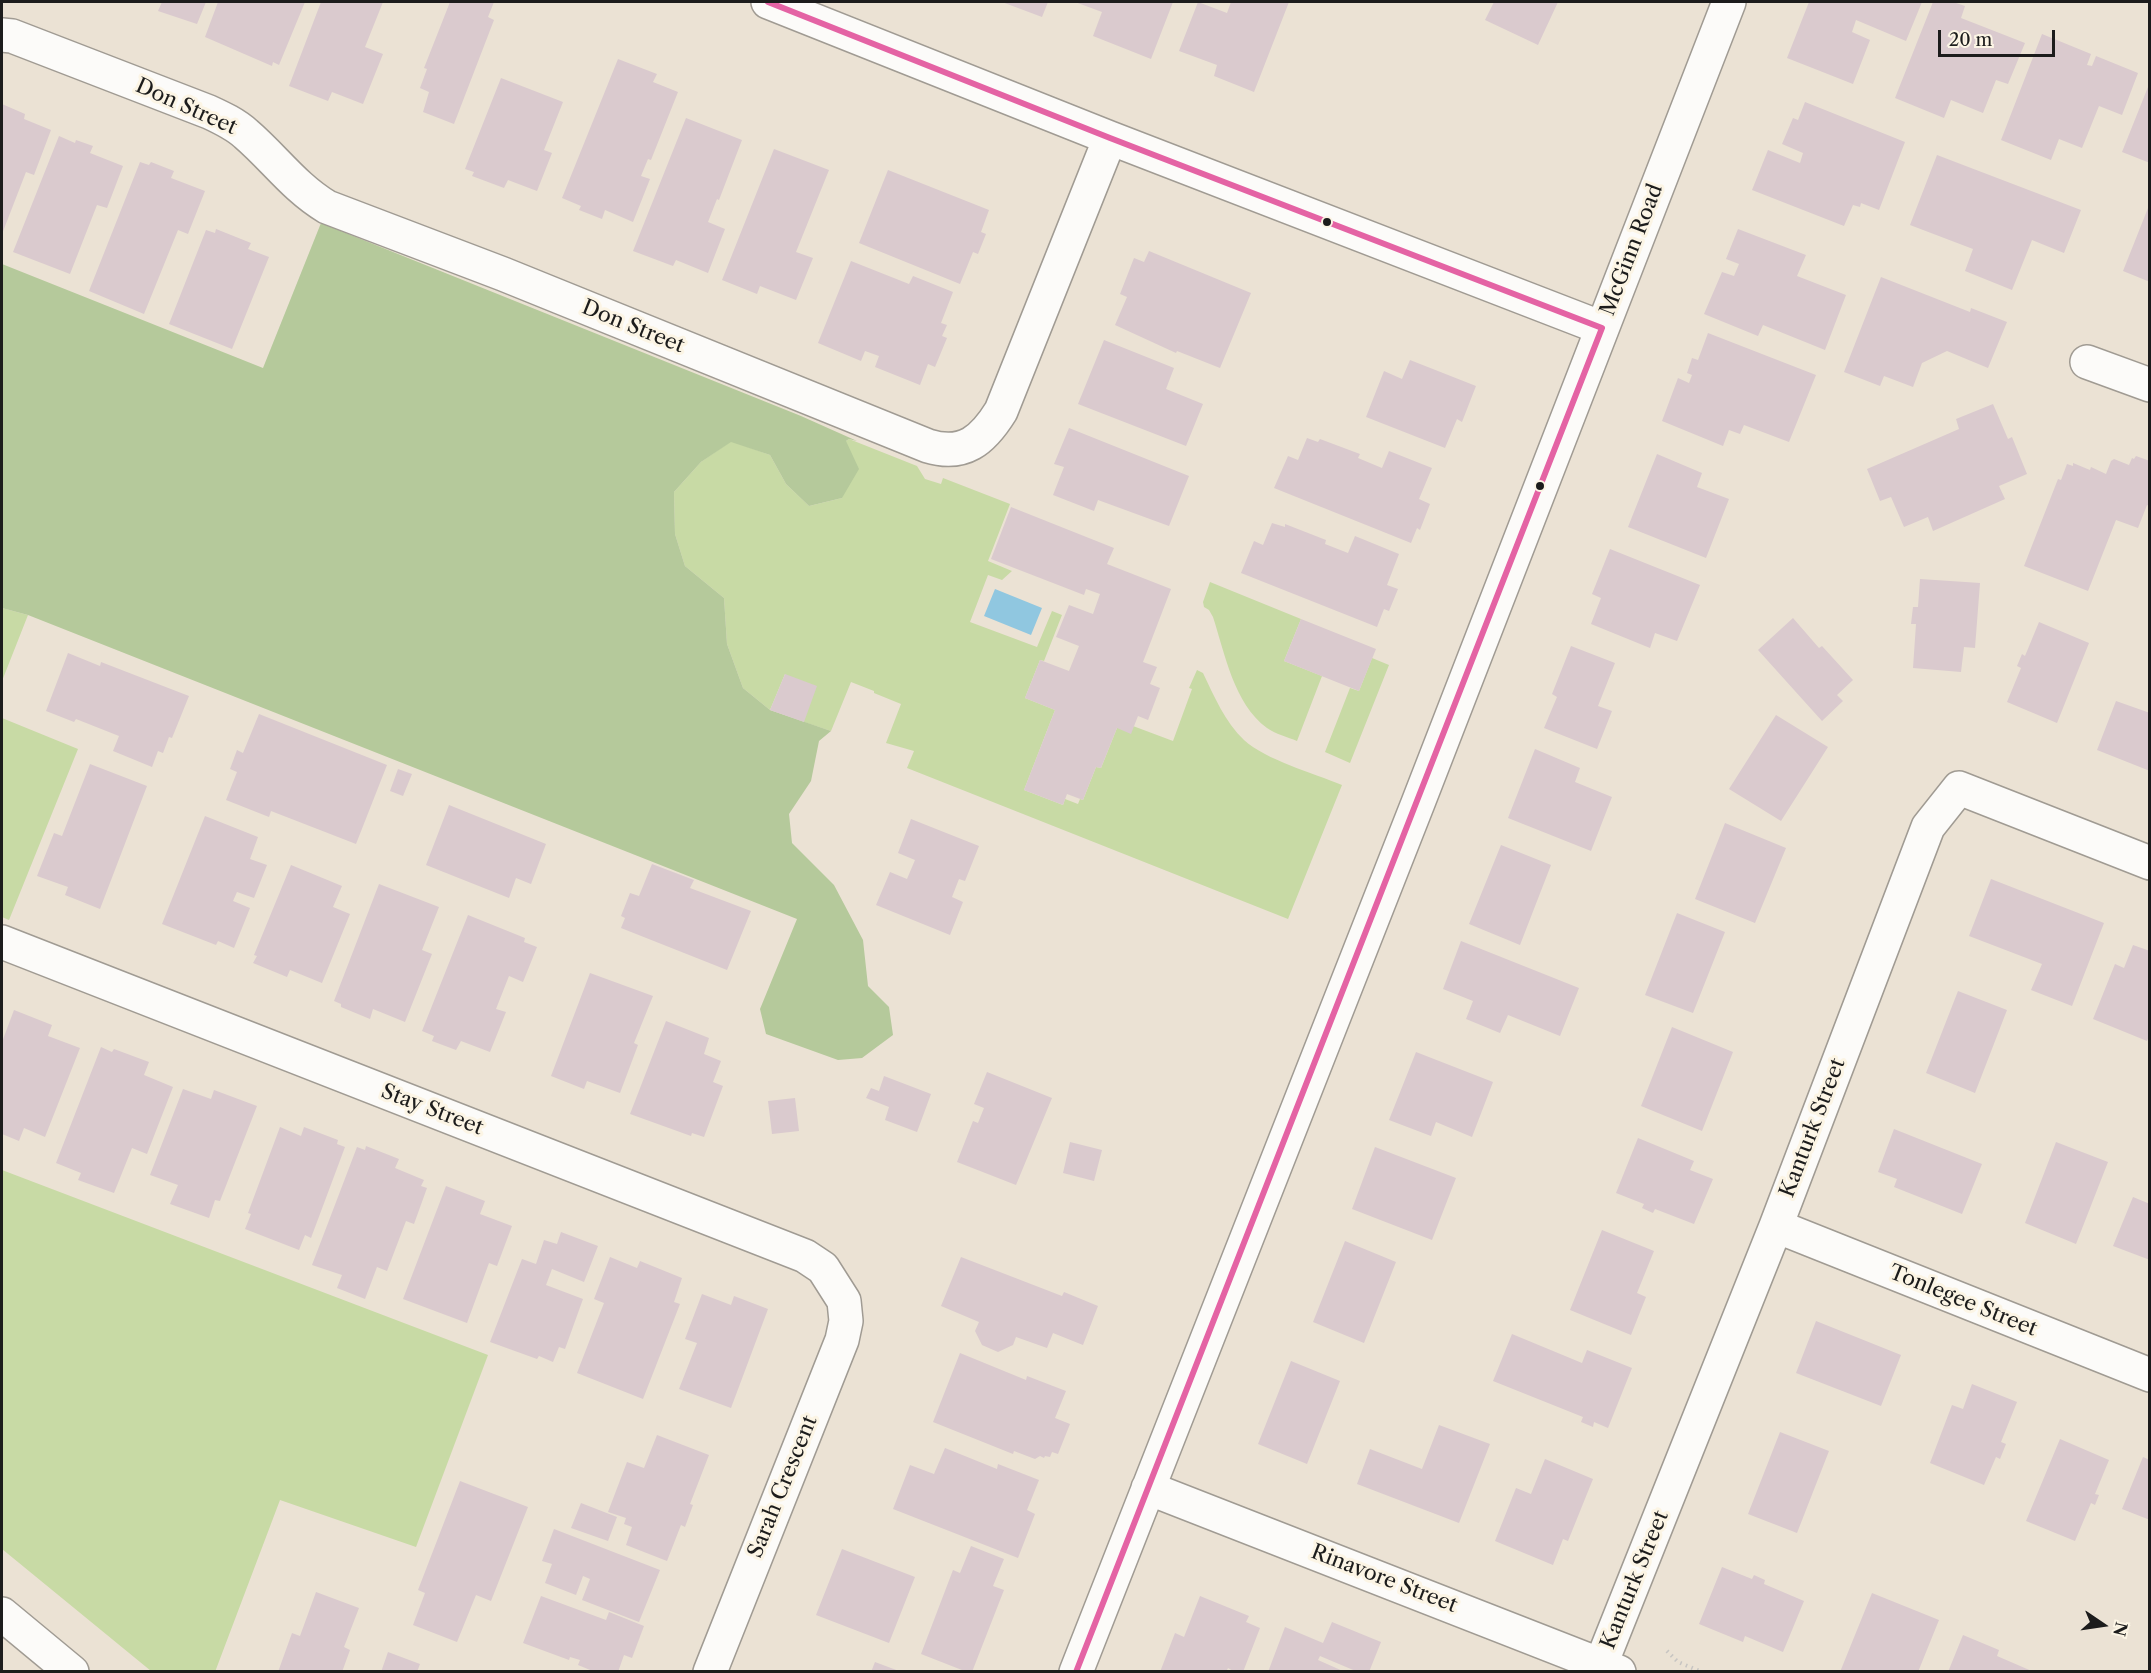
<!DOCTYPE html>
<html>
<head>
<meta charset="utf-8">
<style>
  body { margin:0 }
  #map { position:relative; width:2151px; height:1673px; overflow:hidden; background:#ebe2d4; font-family:"Libre Caslon Text",serif }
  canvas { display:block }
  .frame { position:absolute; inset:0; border:3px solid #1c1c1c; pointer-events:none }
  .north { position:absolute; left:2073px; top:1595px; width:60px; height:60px; -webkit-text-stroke:4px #fcf5e5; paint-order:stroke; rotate:103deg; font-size:16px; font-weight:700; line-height:24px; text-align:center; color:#1c1c1c }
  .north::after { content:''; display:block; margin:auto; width:21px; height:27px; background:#1c1c1c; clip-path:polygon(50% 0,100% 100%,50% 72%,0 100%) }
  .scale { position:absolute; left:1938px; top:30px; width:117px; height:27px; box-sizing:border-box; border:3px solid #1c1c1c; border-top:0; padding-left:8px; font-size:18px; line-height:21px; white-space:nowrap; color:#1c1c1c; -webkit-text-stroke:4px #fcf5e5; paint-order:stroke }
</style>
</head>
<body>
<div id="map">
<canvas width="2151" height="1673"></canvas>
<div class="frame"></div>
<div class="north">N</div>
<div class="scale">20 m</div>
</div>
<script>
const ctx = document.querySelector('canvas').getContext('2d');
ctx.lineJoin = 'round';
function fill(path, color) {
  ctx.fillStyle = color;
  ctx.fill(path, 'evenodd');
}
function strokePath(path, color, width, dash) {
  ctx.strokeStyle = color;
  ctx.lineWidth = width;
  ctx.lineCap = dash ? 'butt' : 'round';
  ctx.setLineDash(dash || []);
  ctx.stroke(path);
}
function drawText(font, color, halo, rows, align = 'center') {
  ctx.font = font + ' "Libre Caslon Text",serif';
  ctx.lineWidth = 6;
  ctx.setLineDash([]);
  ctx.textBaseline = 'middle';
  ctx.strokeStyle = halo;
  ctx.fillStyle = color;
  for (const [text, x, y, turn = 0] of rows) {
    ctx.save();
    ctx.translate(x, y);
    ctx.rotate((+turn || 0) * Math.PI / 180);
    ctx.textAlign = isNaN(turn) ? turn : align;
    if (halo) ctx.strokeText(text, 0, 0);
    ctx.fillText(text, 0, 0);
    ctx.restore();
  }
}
const green = new Path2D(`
  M849 439 917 466 925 479 941 484 943 478 1010 504 988 561 1012 571 1002 580 988 575 970 622 1037 647 1052 611 1062 615 1044 661 1040 660 1025 698 1055 710 1024 790 1063 805 1065 799 1078 804 1080 799 1083 800 1096 767 1101 768 1117 728 1133 726 1173 741 1192 689 1189 688 1197 670 1203 673C1214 696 1225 722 1244 740 1266 760 1313 773 1342 785L1288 919 907 768 914 751 886 743 901 704 874 693V691L851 682 831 731 804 722 785 674 770 710 743 688 727 644 724 598 685 566 675 534 674 492 701 462 731 441 770 455 786 484 809 506 842 498 846 441Z
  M1210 582 1301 619 1284 661 1322 676 1297 741C1288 737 1275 734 1267 728 1234 704 1225 654 1213 617L1209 610 1204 607 1203 602Z
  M2 608 28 615 2 681Z
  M1372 658 1389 665 1350 763 1325 752 1350 688 1359 691Z
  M2 718 78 749 9 920 2 917Z
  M2 1170 488 1355 416 1547 280 1500 215 1672 151 1671 2 1549Z`);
const forest = new Path2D(`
  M321 223 801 416 857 441 849 439 846 441 859 469 842 498 809 506 786 484 770 455 731 442 701 462 674 492 675 534 685 566 724 598 727 644 743 688 770 710 831 731 819 741 811 781 789 814 792 843 834 885 863 940 868 986 889 1007 893 1035 862 1058 838 1060 766 1034 760 1009 797 919 28 615 2 608V264L263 368Z`);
const water = new Path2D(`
  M995 589 1042 608 1031 635 984 616Z`);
const building = new Path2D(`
  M162 2H206L197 24 158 11Z
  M218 2H305L279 65 273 62 272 66 205 37Z
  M321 2H383L365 47 383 54 363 104 332 92 328 101 289 86Z
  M450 2H494L488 17 494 20 454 124 423 112 429 92 420 88 427 69 424 68Z
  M1002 2H1048L1042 17Z
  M1075 2H1173L1151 59 1093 36 1102 12Z
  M1198 2 1227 13 1231 2H1289L1254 92 1214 76 1217 65 1179 51Z
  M1494 2H1558L1538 45 1485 20Z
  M1809 2H1922L1906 41 1856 20 1852 32 1870 40 1853 84 1787 58Z
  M1933 2H1953L1965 6 1961 18 2025 43 2008 84 1996 80 1983 113 1951 100 1944 118 1895 98Z
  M2042 34 2091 54 2087 65 2092 66 2096 56 2138 73 2122 115 2099 106 2082 148 2059 139 2051 160 2001 140Z
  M618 59 657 74 653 82 678 92 651 160 648 159 641 176 650 179 633 222 605 210 602 219 579 210 581 206 562 198Z
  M501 78 563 102 544 150 552 153 537 191 508 180 504 188 472 176 474 172 465 169Z
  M2150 82V163L2122 152Z
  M1805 102 1905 142 1879 210 1861 203 1860 207 1853 205 1844 226 1752 190 1768 150 1800 163 1803 153 1782 144 1793 118 1798 120Z
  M2 104 25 114 24 119 51 130 34 175 26 172 2 234Z
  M686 118 742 140 719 200 717 199 708 222 725 229 708 273 676 260 673 266 633 251Z
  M59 136 75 143 76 140 93 146 90 153 123 166 107 208 97 205 70 274 13 252Z
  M774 149 829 170 796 252 813 258 796 300 760 286 757 294 722 280Z
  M1937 155 2081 210 2064 253 2032 240 2012 290 1965 271 1973 249 1910 225Z
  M140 162 149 165 151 162 174 171 171 178 205 191 188 234 178 230 144 314 89 291Z
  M888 170 989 210 981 232 986 234 978 254 973 252 960 284 859 243Z
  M2150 203V282L2123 271Z
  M216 229 251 243 248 249 269 257 232 349 169 324 206 230 215 233Z
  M1738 229 1806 255 1797 276 1846 295 1825 350 1763 325 1758 336 1704 314 1722 272 1734 276 1739 264 1726 259Z
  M1149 251 1251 293 1220 368 1177 351 1176 353 1115 325 1127 297 1120 294 1134 258 1144 262Z
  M851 261 909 284 913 276 953 292 941 323 947 325 942 336 947 338 935 367 928 364 920 385 875 367 879 356 865 351 861 361 818 343Z
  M1881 277 1970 312 1971 308 2007 322 1988 368 1947 351 1922 363 1913 387 1884 376 1880 386 1844 372Z
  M1708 333 1816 375 1789 442 1744 425 1740 434 1729 430 1723 446 1662 421 1678 378 1689 383 1692 375 1687 373 1692 358 1698 360Z
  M1104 340 1174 368 1166 389 1203 404 1186 446 1078 404Z
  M1410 360 1476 386 1462 422 1457 419 1445 448 1366 417 1384 371 1402 379Z
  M1993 404 2008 439 2012 437 2027 474 1999 486 2005 499 1933 531 1928 517 1904 527 1891 497 1880 501 1867 469 1959 429 1956 419Z
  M1069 428 1189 476 1169 526 1098 500 1094 511 1053 495 1064 467 1054 464Z
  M1307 438 1318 442 1320 439 1360 454 1358 458 1382 468 1389 451 1432 468 1419 499 1430 504 1420 530 1417 528 1411 543 1274 488 1288 456 1298 460Z
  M1657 454 1702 473 1697 487 1729 499 1706 558 1628 527Z
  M2136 456 2150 461V506L2147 505 2138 528 2116 520 2088 591 2024 566 2058 479 2061 480 2067 464 2073 466V463L2090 470 2091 467 2106 474 2111 461 2114 459 2129 465 2132 458 2134 459Z
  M1011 507 1114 548 1107 564 1171 589 1143 662 1157 667 1150 684 1160 688 1148 720 1138 716 1131 734 1117 728 1101 768 1096 767 1083 800 1067 794 1063 805 1024 790 1055 710 1025 698 1040 660 1069 671 1079 646 1056 637 1069 605 1093 614 1100 594 1086 589 1084 595 991 559Z
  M1272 523 1285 527V524L1326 540 1325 544 1348 553 1355 536 1399 554 1387 585 1398 589 1389 611 1384 609 1377 627 1241 573 1254 541 1263 545Z
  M1610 549 1700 585 1677 641 1655 633 1650 648 1591 624 1601 598 1592 594Z
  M1920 579 1980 583 1975 648 1964 647 1961 672 1913 668 1916 624H1911L1913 607H1918Z
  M1793 618 1819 648 1822 646 1853 680 1837 695 1843 701 1822 721 1758 650Z
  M1301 619 1376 649 1359 691 1284 661Z
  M2039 622 2089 643 2057 723 2007 702 2021 668 2017 666 2022 654 2025 656Z
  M1571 646 1615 663 1598 706 1612 711 1597 749 1544 728 1557 697 1552 694Z
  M68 653 100 666 101 662 189 696 172 738 169 737 163 753 158 751 152 767 113 751 119 736 76 719 74 722 46 711Z
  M785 674 817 686 804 722 770 710Z
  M2116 701 2150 713V771L2097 750Z
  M259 714 387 765 356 844 271 811 269 817 226 800 237 772 230 769 237 750 243 753Z
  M1776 715 1828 747 1781 821 1729 789Z
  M1535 749 1580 768 1575 782 1612 797 1591 851 1508 818Z
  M90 764 147 786 100 909 65 895 68 887 37 876 54 833 62 836Z
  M398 769 412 774 403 796 390 791Z
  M449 805 546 844 531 884 516 878 509 898 426 865Z
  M205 816 258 837 250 859 267 865 254 898 237 892 233 901 250 908 234 948 218 941 216 945 162 924Z
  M911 819 979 846 965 881 959 879 952 897 963 902 950 935 876 905 890 872 907 879 915 860 898 853Z
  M1725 823 1786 848 1755 923 1695 899Z
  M1501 845 1551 865 1520 945 1469 924Z
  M652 864 694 880 690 888 751 911 727 970 621 928 625 918 621 916 630 893 639 896Z
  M291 865 342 886 333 907 350 914 322 983 290 970 287 977 253 963 257 956 254 955Z
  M1991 879 2104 923 2072 1006 2031 990 2042 964 1969 936Z
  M379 884 439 907 422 950 432 954 405 1022 373 1009 370 1019 341 1007V1004L334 1001Z
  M1677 913 1725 932 1693 1013 1645 995Z
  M468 915 525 938 524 942 537 947 523 982 509 976 496 1009 506 1012 490 1052 461 1041 456 1050 432 1041 434 1036 422 1031Z
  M1461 941 1579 988 1560 1036 1508 1015 1500 1033 1466 1019 1473 1001 1443 989Z
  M2133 945 2150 951V1034L2147 1041 2093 1019 2115 964 2124 968Z
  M590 973 653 996 634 1043 638 1045 620 1093 587 1081 584 1089 551 1076Z
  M1958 991 2007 1010 1975 1093 1926 1073Z
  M14 1010 52 1025 48 1036 80 1048 45 1137 24 1128 19 1141 2 1134V1042Z
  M666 1021 709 1038 704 1054 721 1061 713 1082 723 1086 704 1137 692 1133 691 1136 630 1114Z
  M1672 1027 1733 1052 1702 1131 1641 1106Z
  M101 1047 112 1052 114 1049 149 1062 144 1075 173 1087 147 1154 132 1148 114 1193 78 1180 81 1173 56 1163Z
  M1416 1052 1493 1082 1472 1137 1436 1122 1431 1136 1389 1120Z
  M987 1072 1052 1098 1016 1185 957 1162 973 1121 978 1123 984 1108 974 1104Z
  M884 1076 931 1094 917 1132 885 1120 889 1107 866 1098 871 1088 879 1091Z
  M183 1089 211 1099 214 1090 257 1106 220 1201 215 1200 209 1218 170 1204 178 1185 150 1175Z
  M795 1098 799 1131 772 1134 768 1101Z
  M280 1127 301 1136 304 1127 338 1140 337 1144 345 1147 311 1238 305 1235 299 1250 245 1229 251 1214 248 1213Z
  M1894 1129 1982 1164 1962 1214 1894 1187 1897 1179 1878 1172Z
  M1638 1138 1694 1161 1690 1170 1713 1179 1694 1224 1655 1209 1653 1213 1642 1208 1644 1204 1616 1193Z
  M1070 1142 1102 1150 1094 1181 1063 1173Z
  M2056 1142 2108 1162 2076 1244 2025 1223Z
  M366 1146 399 1159 395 1168 424 1180 421 1186 427 1188 414 1224 406 1221 387 1271 377 1267 365 1299 337 1288 342 1275 312 1265 357 1147 365 1150Z
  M1375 1147 1456 1178 1432 1240 1352 1209Z
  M446 1186 485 1201 480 1214 512 1226 497 1266 489 1263 467 1323 403 1299Z
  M2133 1197 2150 1204V1260L2113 1246Z
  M1602 1230 1654 1251 1637 1293 1646 1297 1631 1335 1570 1310Z
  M561 1232 598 1246 584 1282 552 1269 546 1285 583 1299 565 1349 559 1347 553 1362 539 1356 537 1359 490 1342 522 1259 536 1264 544 1240 557 1244Z
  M1345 1241 1396 1262 1364 1343 1313 1322Z
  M610 1257 637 1268 640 1261 682 1278 674 1302 680 1304 643 1399 577 1373 604 1303 594 1299Z
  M961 1257 1062 1296 1064 1292 1098 1306 1083 1345 1053 1333 1047 1348 1016 1337 1013 1345 998 1352 982 1345 975 1331 979 1322 941 1306Z
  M702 1294 731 1305 734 1296 768 1309 731 1408 679 1389 697 1343 685 1339Z
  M1816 1321 1901 1355 1881 1406 1796 1373Z
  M1512 1334 1582 1363 1587 1350 1632 1368 1608 1428 1594 1422 1593 1427 1581 1422 1583 1417 1493 1381Z
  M960 1353 1026 1380 1027 1376 1066 1391 1055 1418 1070 1424 1058 1454 1052 1452 1050 1457 1045 1456 1044 1458 1040 1456 1035 1459 1014 1451 1013 1454 933 1422Z
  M1291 1361 1340 1381 1307 1464 1258 1444Z
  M1972 1384 2017 1402 2001 1442 2006 1444 2000 1459 1996 1457 1984 1485 1930 1463 1952 1405 1963 1409Z
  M1439 1425 1490 1444 1459 1523 1357 1484 1370 1449 1422 1469Z
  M1780 1432 1829 1451 1797 1533 1748 1514Z
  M657 1435 709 1455 690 1504 693 1505 685 1527 681 1525 667 1561 626 1545 632 1527 624 1524 626 1518 608 1512 627 1462 644 1468Z
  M2060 1439 2109 1460 2095 1494 2099 1495 2095 1505 2091 1503 2075 1541 2026 1521Z
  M945 1448 997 1469 998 1464 1039 1480 1027 1510 1035 1514 1018 1558 893 1509 910 1465 934 1474Z
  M2143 1457 2150 1460V1520L2122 1509Z
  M1545 1459 1593 1479 1568 1541 1563 1539 1553 1565 1495 1541 1516 1488 1531 1494Z
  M460 1481 528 1507 491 1601 476 1595 457 1642 413 1625 425 1593 418 1590Z
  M581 1503 617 1517 608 1541 571 1528Z
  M554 1529 660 1570 639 1622 582 1600 590 1579 583 1576 576 1595 545 1583 552 1564 542 1561Z
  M971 1546 1004 1559 993 1586 1004 1590 972 1672H967L921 1654 953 1570 960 1573Z
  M842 1549 915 1577 889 1643 816 1615Z
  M1722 1567 1752 1579 1754 1575 1765 1580 1764 1584 1804 1601 1783 1652 1745 1636 1743 1642 1699 1624Z
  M316 1592 359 1608 344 1647 350 1650 342 1672H278L292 1633 300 1636Z
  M1872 1593 1939 1620 1918 1672H1840Z
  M541 1596 606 1620 609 1612 644 1626 632 1658 624 1655 618 1672H595L578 1665 580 1660 570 1657 569 1660 523 1643Z
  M1200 1596 1249 1616 1246 1622 1260 1628 1243 1672H1235L1228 1668 1226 1672H1160L1175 1633 1184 1637Z
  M1332 1622 1381 1642 1369 1672H1358L1320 1656 1318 1660 1345 1672H1268L1285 1627 1323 1643Z
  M1963 1635 1999 1650 1997 1656 2034 1672H1948Z
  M388 1652 420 1664 417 1672H381Z
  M875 1662 899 1671V1672H871Z`);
const path = new Path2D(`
  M1667 1651 1678 1662 1702 1672`);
const minor = new Path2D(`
  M768 2 1110 138 1602 328
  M2 35 12 36 209 112C222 118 235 124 246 134 274 158 295 188 327 207L503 274 928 446C964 457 983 440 1001 411L1110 138
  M2087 362 2150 385
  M2 942 805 1256 823 1268 844 1301 846 1321 842 1340 710 1672
  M1776 1226 2150 1375
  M1148 1488 1619 1672
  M2 1614 72 1672
  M1601 1664 1776 1226 1928 827 1959 788 2150 863
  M1076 1672 1418 803 1729 2`);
const bus1 = new Path2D(`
  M768 2 1110 138 1602 328
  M1076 1672 1602 328`);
const markers = [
  [1327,222,5,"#1c1c1c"],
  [1540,486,5,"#1c1c1c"]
];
const streetNames = [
  ["Don Street",186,107,24],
  ["McGinn Road",1632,250,-69],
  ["Don Street",633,327,22],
  ["Stay Street",432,1110,21],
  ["Kanturk Street",1813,1128,-69],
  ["Tonlegee Street",1963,1301,22],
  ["Sarah Crescent",783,1487,-68],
  ["Rinavore Street",1384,1579,21],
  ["Kanturk Street",1635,1580,-68]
];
fill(green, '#c8daa5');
fill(forest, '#b5c99b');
fill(water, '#90c7e0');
fill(building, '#dacace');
strokePath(minor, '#a09b93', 36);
strokePath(path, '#c7c5c2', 4, [1.5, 4.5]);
strokePath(minor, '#fcfbf9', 33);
strokePath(bus1, '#e463a4', 6);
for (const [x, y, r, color] of markers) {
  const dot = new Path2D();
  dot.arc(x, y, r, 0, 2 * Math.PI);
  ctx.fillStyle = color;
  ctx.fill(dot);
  strokePath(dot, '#fcf5e5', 2);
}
drawText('21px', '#1c1c1c', '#fcf5e5', streetNames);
</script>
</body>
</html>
